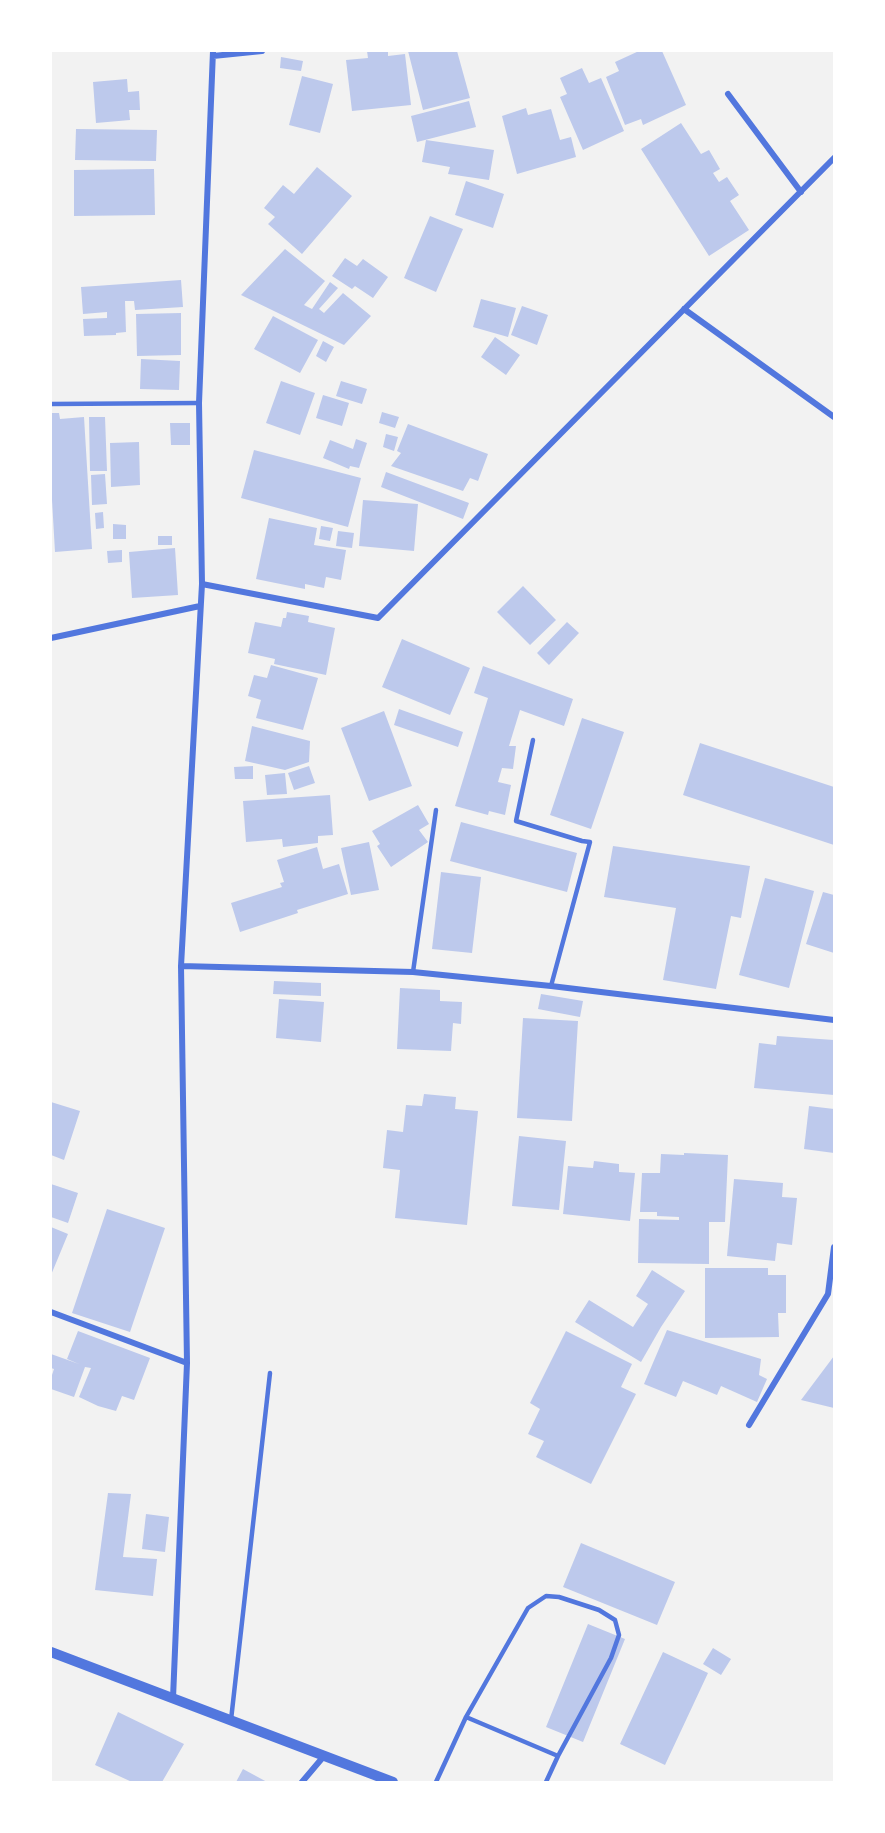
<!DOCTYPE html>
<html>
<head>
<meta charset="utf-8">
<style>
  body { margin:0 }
  #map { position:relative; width:885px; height:1833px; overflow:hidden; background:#f2f2f2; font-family:Georgia,serif }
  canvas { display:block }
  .frame { position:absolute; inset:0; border:52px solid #fff; pointer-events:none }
</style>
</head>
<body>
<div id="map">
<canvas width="885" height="1833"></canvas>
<div class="frame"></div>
</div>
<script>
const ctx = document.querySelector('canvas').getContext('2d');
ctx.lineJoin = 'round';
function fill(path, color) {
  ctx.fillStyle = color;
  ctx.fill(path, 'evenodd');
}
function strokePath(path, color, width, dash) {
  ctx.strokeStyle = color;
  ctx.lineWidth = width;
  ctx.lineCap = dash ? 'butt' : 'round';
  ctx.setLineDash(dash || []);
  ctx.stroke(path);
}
const building = new Path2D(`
  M367 51H388V56L405 54 411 105 352 111 346 60 368 58Z
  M408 51H457L470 98 423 110Z
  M639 51H662L686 105 643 125 641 119 625 125 606 77 619 71 615 62Z
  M281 57 303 61 301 71 280 68Z
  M582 68 589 83 601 78 624 131 583 150 560 97 567 94 560 78Z
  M302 76 333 84 320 133 289 125Z
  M127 79 128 92 139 91 140 110H129L130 120 96 123 93 82Z
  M469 101 476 127 417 142 411 116Z
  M526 108 528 115 551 109 560 140 571 137 576 157 517 174 502 116Z
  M681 123 701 154 709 150 720 169 713 173 719 182 727 177 739 195 730 201 749 230 709 256 641 149Z
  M76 129 157 130 156 161 75 160Z
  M426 140 494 150 489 180 448 174 450 167 422 162Z
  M317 167 352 196 302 254 268 224 275 217 264 208 283 185 294 194Z
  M154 169 155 215 74 216V170Z
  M466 181 504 194 493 228 455 215Z
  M430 216 463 229 436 292 404 278Z
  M285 249 325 281 304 305 312 309 330 282 338 288 319 309 324 313 343 293 371 316 344 345 241 295Z
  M345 258 357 266 363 259 388 277 373 298 355 286 352 289 332 276Z
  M181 280 183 307 135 310 134 301H125L126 332 116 333V335L84 336 83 319 107 318V312L83 314 81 287Z
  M481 299 516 308 508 337 473 327Z
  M522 306 548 315 537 345 511 335Z
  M181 313V355L137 356 136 314Z
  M273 316 318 340 300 373 254 349Z
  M495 337 520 355 506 375 481 357Z
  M323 341 334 347 326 362 316 356Z
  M141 359 180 361 179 390 140 389Z
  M281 381 315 393 300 435 266 423Z
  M341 381 367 389 362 404 336 396Z
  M323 395 349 403 342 426 316 418Z
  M382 412 399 417 395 428 379 423Z
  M51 413H59L60 419 84 417 92 549 55 552 52 500H51Z
  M89 417H105L107 471H90Z
  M170 423H190V445H171Z
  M408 424 488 454 478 481 470 478 463 491 391 466 401 453 397 451Z
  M386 434 398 437 394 451 383 447Z
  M356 439 367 443 359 468 350 466 349 469 323 458 330 440 353 449Z
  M139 442 140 485 111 487 110 443Z
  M254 450 361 478 348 527 241 498Z
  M386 472 469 503 463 519 381 487Z
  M105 474 107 504 92 505 91 475Z
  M363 500 418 504 414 551 359 546Z
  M103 512 104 528 96 529 95 513Z
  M269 518 317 528 314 545 346 550 341 580 326 577 324 588 305 584V589L256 579Z
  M113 524 126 525V539H113Z
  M321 526 333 528 330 541 319 539Z
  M338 531 354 533 352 548 336 546Z
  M158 536H172V545H158Z
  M175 548 178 595 132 598 129 552Z
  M122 550V562L108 563 107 551Z
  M523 586 556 620 530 645 497 612Z
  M287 612 309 616 308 622 335 628 326 675 274 664 275 659 248 653 255 622 281 627 283 618H286Z
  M567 622 579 633 549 665 537 653Z
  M402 639 470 668 450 715 382 687Z
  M271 665 318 678 303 730 256 718 261 700 248 696 254 675 267 678Z
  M483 666 573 699 564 726 520 710 509 746H516L513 769 502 768 498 782 511 785 505 815 489 811 488 815 455 806 488 698 474 693Z
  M399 709 463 732 458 747 394 725Z
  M384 711 412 786 369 801 341 728Z
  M582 718 624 732 591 829 550 815Z
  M252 726 310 741 309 762 285 770 245 761Z
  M700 743 834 787V845L683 795Z
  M253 766V779H235L234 767Z
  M309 766 315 783 294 790 288 773Z
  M285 773 287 794 267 795 265 775Z
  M330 795 333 835 318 836V843L283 847 282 839 246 842 243 801Z
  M418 805 429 824 419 830 428 842 391 867 377 846 380 844 372 831Z
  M461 822 577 853 567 892 450 861Z
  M369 842 379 890 351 895 341 848Z
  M613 846 750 866 741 918 731 916 716 989 663 980 676 908 604 897Z
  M317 847 323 869 339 864 348 894 297 910 298 913 240 932 231 903 282 887 280 883 284 882 277 860Z
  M441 872 481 877 472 953 432 949Z
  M765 878 814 891 789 988 739 975Z
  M823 892 834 895V953L806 944Z
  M274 981 321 983V996L273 994Z
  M400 988 440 990V1001L462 1002 461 1024 453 1023 451 1051 397 1049Z
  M541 994 583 1001 580 1017 538 1009Z
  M279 999 324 1002 321 1042 276 1038Z
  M523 1018 578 1021 572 1121 517 1118Z
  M777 1036 834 1040V1095L754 1088 759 1043 776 1045Z
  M424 1094 456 1097 455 1109 478 1111 467 1225 395 1218 400 1170 383 1168 387 1130 403 1132 406 1105 422 1106Z
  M51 1102 80 1111 64 1160 51 1155Z
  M809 1106 834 1109V1153L804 1149Z
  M519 1136 566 1141 559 1210 512 1206Z
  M684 1153 728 1155 725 1222H709V1264L638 1263 639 1219 679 1220V1217L657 1216V1212H640L642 1173H660L661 1154 684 1155Z
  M594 1161 619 1164V1172L635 1173 630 1221 563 1214 568 1166 593 1168Z
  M734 1179 783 1183 782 1197 797 1198 792 1245 777 1243 775 1261 727 1256Z
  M51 1184 78 1193 68 1223 51 1217Z
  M107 1209 165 1228 130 1332 72 1313Z
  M51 1227 68 1234 51 1275Z
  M705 1268H768V1275H786V1313H778L779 1337 705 1338Z
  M652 1270 685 1291 661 1327 641 1362 575 1322 589 1300 633 1327 648 1304 636 1296Z
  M667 1330 761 1359 759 1375 767 1379 757 1402 721 1386 717 1395 683 1381 676 1397 644 1384Z
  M78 1331 150 1358 134 1400 122 1396 116 1411 98 1406 79 1397 91 1368 85 1367 74 1397 51 1389V1378L54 1369 51 1368V1354L79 1364 67 1359Z
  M566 1331 632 1364 621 1387 636 1394 591 1484 536 1457 544 1441 528 1434 540 1409 530 1403Z
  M834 1356V1408L801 1400Z
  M108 1493 131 1494 123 1557 157 1559 153 1596 95 1590Z
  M146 1514 169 1517 165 1552 142 1549Z
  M581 1543 675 1582 657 1625 563 1587Z
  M588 1624 625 1639 583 1742 546 1727Z
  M713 1648 731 1659 721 1675 703 1664Z
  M663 1652 708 1673 665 1765 620 1744Z
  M118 1712 184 1744 162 1782H132L95 1765Z
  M243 1769 267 1782H236Z`);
const service = new Path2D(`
  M51 404 199 403
  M533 740 516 821 582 841 590 842 551 986
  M413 972 436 810
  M466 1717 558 1756
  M231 1720 270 1373
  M436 1782 466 1717 528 1608 546 1596 559 1597 599 1610 615 1620 619 1635 611 1658 558 1756 546 1782`);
const minor = new Path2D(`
  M213 56 262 51
  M728 94 801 192
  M684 309 834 417
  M202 584 378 618 834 158
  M51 638 200 606
  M181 966 413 972 551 986 834 1020
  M51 1312 187 1363
  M749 1425 828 1294 834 1247
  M173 1698 187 1363 181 966 202 584 199 403 213 51
  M302 1782 324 1756`);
const tertiary = new Path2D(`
  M51 1652 393 1782`);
fill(building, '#bdc9ec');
strokePath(service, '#5277de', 4.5);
strokePath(minor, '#5277de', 6);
strokePath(tertiary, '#5277de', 10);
</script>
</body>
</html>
